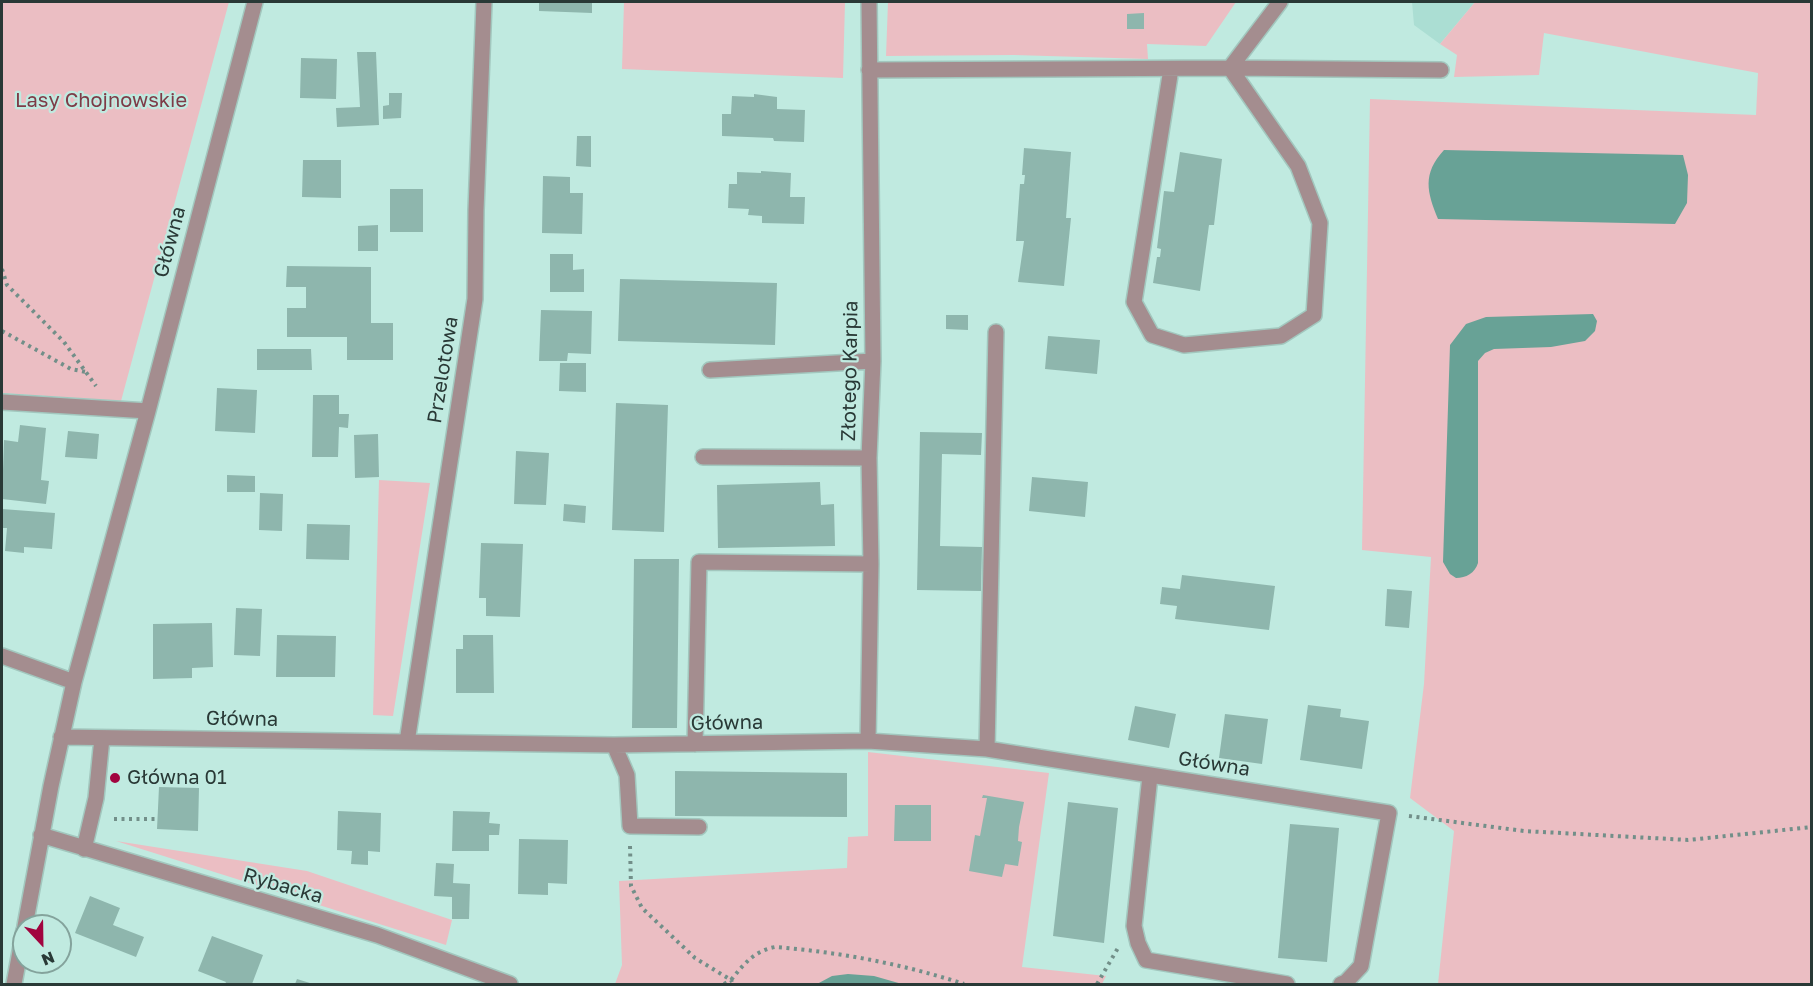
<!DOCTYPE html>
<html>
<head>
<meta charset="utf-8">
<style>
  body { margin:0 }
  #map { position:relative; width:1813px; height:986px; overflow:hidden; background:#c0eae0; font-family:"Golos Text",sans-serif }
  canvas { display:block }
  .frame { position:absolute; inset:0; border:3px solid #293936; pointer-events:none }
  .north { position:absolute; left:12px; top:914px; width:60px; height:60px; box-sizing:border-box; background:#c0eae0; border:2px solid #84a39c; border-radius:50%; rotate:158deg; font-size:16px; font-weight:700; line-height:24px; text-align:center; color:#293936 }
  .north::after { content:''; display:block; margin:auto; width:21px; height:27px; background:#a1043f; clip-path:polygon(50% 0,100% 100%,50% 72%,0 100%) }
</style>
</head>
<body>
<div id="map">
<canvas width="1813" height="986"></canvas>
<div class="frame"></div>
<div class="north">N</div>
</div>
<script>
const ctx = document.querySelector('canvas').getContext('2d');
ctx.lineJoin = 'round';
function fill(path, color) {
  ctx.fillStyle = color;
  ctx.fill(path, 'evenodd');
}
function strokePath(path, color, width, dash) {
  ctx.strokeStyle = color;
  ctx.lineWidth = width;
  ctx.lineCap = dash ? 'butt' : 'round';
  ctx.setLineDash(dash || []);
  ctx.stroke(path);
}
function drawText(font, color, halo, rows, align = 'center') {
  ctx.font = font + ' "Golos Text",sans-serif';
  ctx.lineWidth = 4.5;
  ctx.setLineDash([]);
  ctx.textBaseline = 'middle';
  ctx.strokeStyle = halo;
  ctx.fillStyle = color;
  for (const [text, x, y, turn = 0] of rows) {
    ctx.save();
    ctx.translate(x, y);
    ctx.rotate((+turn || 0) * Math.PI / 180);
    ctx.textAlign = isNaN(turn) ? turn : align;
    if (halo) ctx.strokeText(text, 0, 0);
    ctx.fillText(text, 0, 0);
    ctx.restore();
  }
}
const built = new Path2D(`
  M1412 2H1475L1440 44 1414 25Z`);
const green = new Path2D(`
  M2 2H229L121 401 2 393Z
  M624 2H845L843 78 622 69Z
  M888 2H1236L1206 46 1147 44 1148 59 1014 55 886 56Z
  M1475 2H1811V984H1438L1454 831 1410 798 1424 684 1431 557 1362 550 1370 99 1756 115 1758 73 1544 33 1539 75 1454 77 1457 55 1440 44Z
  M379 480 430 483 393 716 373 715Z
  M868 752 1049 773 1022 967 1106 976 1102 984H615L622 965 619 881 847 868 848 837 868 836Z
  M116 841 307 871 452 920 446 945Z`);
const water = new Path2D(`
  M1444 150 1683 155 1688 175 1687 203 1675 224 1438 219C1427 192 1422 174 1444 150Z
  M1593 314 1597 321 1595 331 1585 341 1551 347 1494 349 1485 353 1478 361V563C1475 573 1466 578 1456 578L1450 574 1443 562 1450 345 1466 324 1486 317Z
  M848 974 874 976 902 984H817L832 976Z`);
const building = new Path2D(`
  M539 2H592V13L539 11Z
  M1144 13V29H1127V14Z
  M357 52H376L379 125 337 127 336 108 360 107Z
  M301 58 337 59 336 99 300 98Z
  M389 93H402L401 118 383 119V106L389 105Z
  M754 94 777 97V109L805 110 804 142 774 141 773 138 722 136V114H731L732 96 754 97Z
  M577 136H591V167L576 166Z
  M1024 148 1071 152 1066 218H1071L1064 286 1018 282 1024 241H1016L1020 184H1024L1025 175H1022Z
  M1180 152 1222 159 1214 225H1209L1200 291 1153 283 1157 257H1160L1161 249 1157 248 1164 191 1174 192Z
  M303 160H341V198L302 197Z
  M761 171 791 173 790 197H805L804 224 762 223V216L748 215 749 209 728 208 729 184H737V172L761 173Z
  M543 176 570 177V193H583L582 234 542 233Z
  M390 189H423V232H390Z
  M378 225V251H358V226Z
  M550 254H573V270L584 269V292H550Z
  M287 266 371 267V323H393V360H347V337H287V308H306V287H286Z
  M620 279 777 283 775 345 618 341Z
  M541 310 592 311 591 354 568 353 567 361H539Z
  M946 315H968V330L946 329Z
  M1048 336 1100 340 1097 374 1045 369Z
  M257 349H311L312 370H257Z
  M560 363H586V392L559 391Z
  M217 388 257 390 255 433 215 431Z
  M313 395H339V414H349L348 428 339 427 338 457H312Z
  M616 403 668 405 664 532 612 530Z
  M20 425 46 428 41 480 49 481 46 504 2 499 4 440 18 442Z
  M68 431 99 434 97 459 65 457Z
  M920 432 982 433 981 455 942 454 940 546 982 547 981 591 917 590Z
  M378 434 379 477 355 478 354 435Z
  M516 451 549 453 546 505 514 504Z
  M227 475 255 476V492H227Z
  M1032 477 1088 482 1085 517 1029 511Z
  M820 482 821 505 834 504 835 546 718 548 717 485Z
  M260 493 283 494 282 531 259 530Z
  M564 504 586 506 585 523 563 521Z
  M2 509 55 513 52 549 24 547V553L5 551 7 528H2Z
  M307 524 350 525 349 560 306 559Z
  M481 543 523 544 520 617 486 616V598H479Z
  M634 559H679L677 728H632Z
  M1182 575 1275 586 1269 630 1175 619 1177 606 1160 604 1162 587 1180 589Z
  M1387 589 1412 591 1409 628 1385 626Z
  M236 608 262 609 260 656 234 655Z
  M212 623 213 667 192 668V678L153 679V624Z
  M277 635 336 636 335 677H276Z
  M463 635H493L494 693H456V649H463Z
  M1308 705 1341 709 1340 717 1369 721 1362 769 1300 760Z
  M1135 706 1176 714 1169 748 1128 740Z
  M1225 714 1268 719 1262 764 1219 758Z
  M675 771 847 773V817L675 816Z
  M159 787 199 788 198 831 157 829Z
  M983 795 1024 802 1019 827 1018 841 1022 842 1018 866 1005 864 1002 877 969 871 975 835 980 836 987 798H982Z
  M1068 802 1118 808 1104 943 1053 936Z
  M895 805H931V841H894Z
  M338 811 381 813 380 852 368 851V865L351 864 352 851 337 850Z
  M453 811 490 812 489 823 500 824 499 835H489V851H452Z
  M1290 824 1339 828 1327 962 1278 958Z
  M519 839 568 840 567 884 548 883V895L518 894Z
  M436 863 454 864 453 883 470 884 469 919H452V897L434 896Z
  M90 896 120 908 113 925 144 937 136 957 75 933Z
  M212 936 263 955 252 984H225L226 982 198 971Z
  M297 979 313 984H295Z`);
const path = new Path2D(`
  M2 269 7 285 64 342 96 386
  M2 331 71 369 86 372
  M1409 816 1524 831 1688 840 1812 827
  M114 819H158
  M630 846 631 886 642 908 695 958 731 980C744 964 754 951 775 947 839 952 903 964 964 984
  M724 984 731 980 733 984
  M1097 984 1118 948`);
const minor = new Path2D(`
  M1171 69 1134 302 1152 335 1184 345 1281 336 1314 315 1320 223 1298 166 1230 68 1280 2
  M869 70 1230 68 1441 70
  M710 370 873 361
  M2 402 148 411
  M703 457 869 458
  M2 656 74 682
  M61 737 614 745 868 741 987 749 1389 813 1361 966 1346 982 1341 984
  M868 741 871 564 869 458 873 361 869 2
  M407 742 475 299 476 210 484 2
  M695 744 699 562 871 564
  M614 745 627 775 630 826 699 827
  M987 749 996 332
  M1150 776 1134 926 1138 943 1146 960 1287 984
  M41 835 377 935 510 984
  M84 849 96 798 102 738
  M25 926 51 786 74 682 148 411 255 2
  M14 984 24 930`);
const markers = [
  [115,778,6,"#a1043f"]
];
const parkNames = [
  ["Lasy Chojnowskie",101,101]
];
const streetNames = [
  ["Główna",170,242,-75],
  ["Przelotowa",443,370,-81],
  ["Złotego Karpia",850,371,-89],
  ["Główna",242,719,1],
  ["Główna",727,723,-1],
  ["Główna",1214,764,9],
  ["Rybacka",283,886,16]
];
const poiNames = [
  ["Główna 01",127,778]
];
fill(built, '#abded3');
fill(green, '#ebbec3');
fill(water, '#68a296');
fill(building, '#8eb6ad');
strokePath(minor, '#a2c7be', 18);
strokePath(path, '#728f89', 4, [3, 4.5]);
strokePath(minor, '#a48d8f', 15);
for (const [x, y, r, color] of markers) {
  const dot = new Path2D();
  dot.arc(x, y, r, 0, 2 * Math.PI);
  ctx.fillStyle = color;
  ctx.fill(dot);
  strokePath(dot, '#c0eae0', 2);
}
drawText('20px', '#7e3b47', '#c0eae0', parkNames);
drawText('20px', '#293936', '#c0eae0', streetNames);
drawText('20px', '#293936', '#c0eae0', poiNames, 'left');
</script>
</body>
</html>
